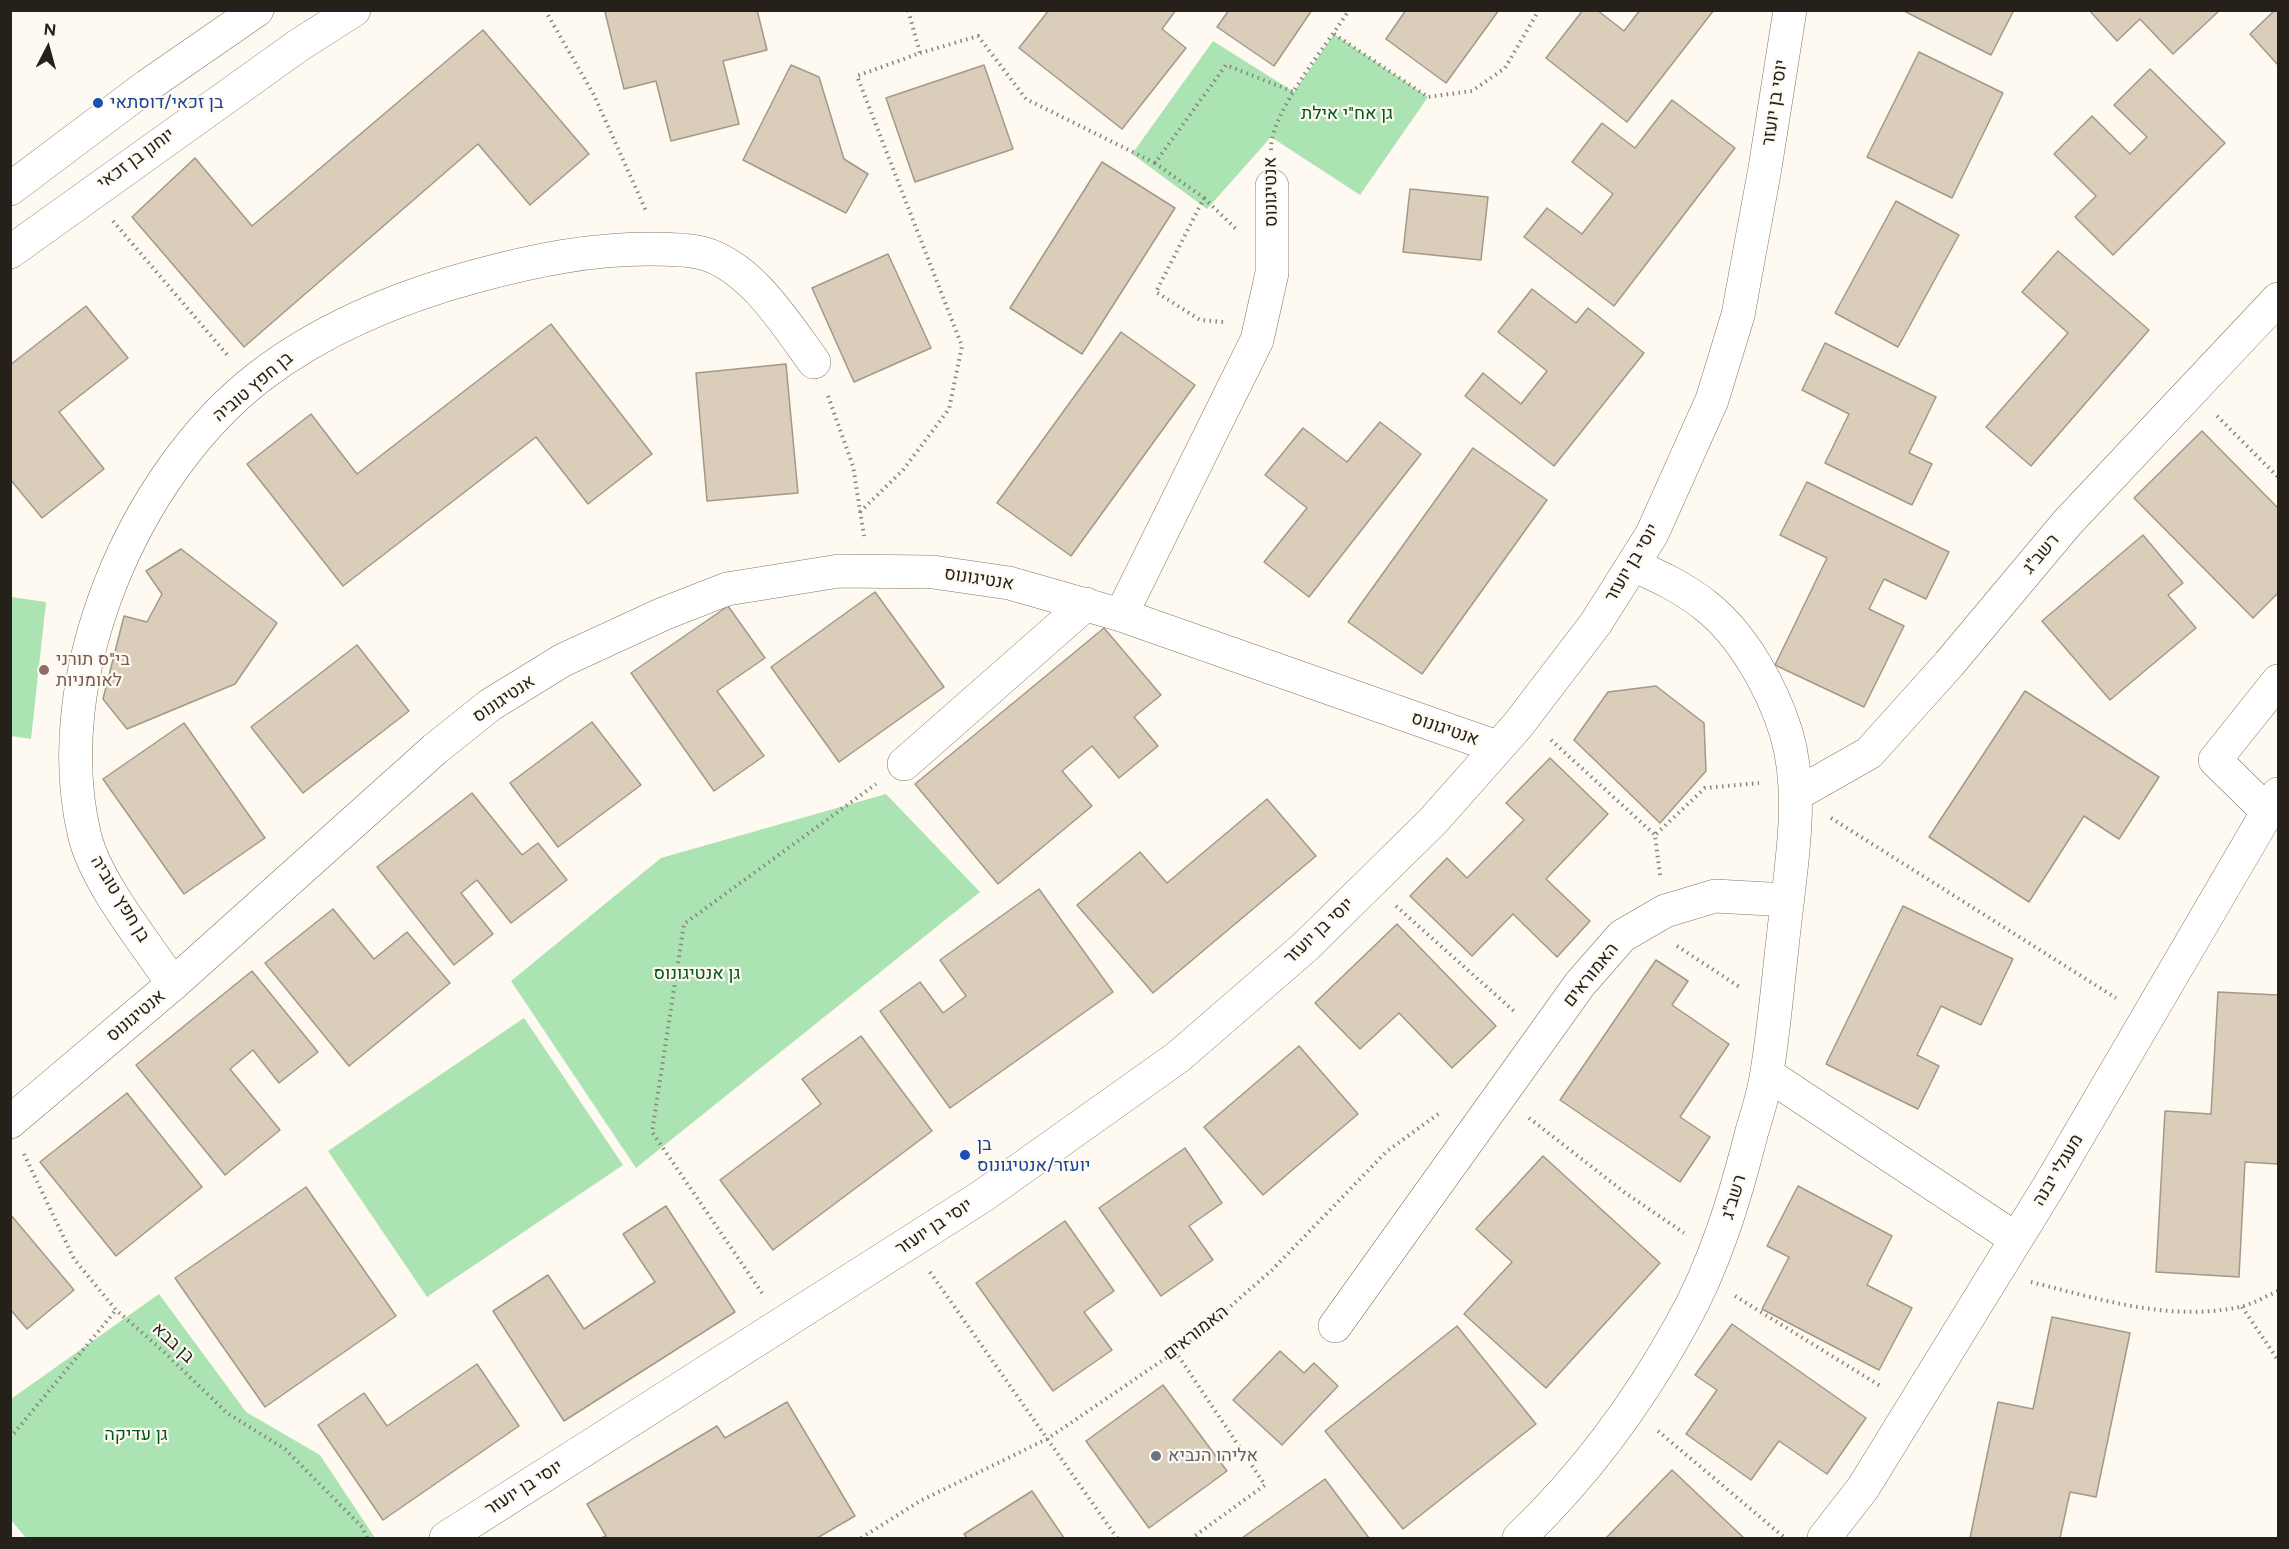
<!DOCTYPE html>
<html>
<head>
<meta charset="utf-8">
<style>
  body { margin:0 }
  #map { position:relative; width:2289px; height:1549px; overflow:hidden; background:#fef9f1; font-family:Figtree,sans-serif }
  canvas { display:block }
  .frame { position:absolute; inset:0; border:12px solid #25211a; pointer-events:none }
  .north { position:absolute; left:18px; top:18px; width:60px; height:60px; -webkit-text-stroke:4px #fef9f1; paint-order:stroke; rotate:6deg; font-size:16px; font-weight:700; line-height:24px; text-align:center; color:#25211a }
  .north::after { content:''; display:block; margin:auto; width:21px; height:27px; background:#25211a; clip-path:polygon(50% 0,100% 100%,50% 72%,0 100%) }
</style>
</head>
<body>
<div id="map">
<canvas width="2289" height="1549"></canvas>
<div class="frame"></div>
<div class="north">N</div>
</div>
<script>
const ctx = document.querySelector('canvas').getContext('2d');
ctx.lineJoin = 'round';
function fill(path, color) {
  ctx.fillStyle = color;
  ctx.fill(path, 'evenodd');
}
function strokePath(path, color, width, dash) {
  ctx.strokeStyle = color;
  ctx.lineWidth = width;
  ctx.lineCap = dash ? 'butt' : 'round';
  ctx.setLineDash(dash || []);
  ctx.stroke(path);
}
function drawText(font, color, halo, rows, align = 'center') {
  ctx.font = font + ' Figtree,Heebo,sans-serif';
  ctx.lineWidth = 4.5;
  ctx.setLineDash([]);
  ctx.textBaseline = 'middle';
  ctx.strokeStyle = halo;
  ctx.fillStyle = color;
  for (const [text, x, y, turn = 0] of rows) {
    ctx.save();
    ctx.translate(x, y);
    ctx.rotate((+turn || 0) * Math.PI / 180);
    ctx.textAlign = isNaN(turn) ? turn : align;
    if (halo) ctx.strokeText(text, 0, 0);
    ctx.fillText(text, 0, 0);
    ctx.restore();
  }
}
const green = new Path2D(`
  M1334 34 1428 97 1360 195 1271 137 1207 209 1132 154 1213 41 1294 92Z
  M11 597 46 602 31 739 11 736Z
  M886 794 980 892 636 1168 511 981 661 858Z
  M524 1018 623 1165 427 1297 328 1151Z
  M159 1294 246 1412 320 1455 375 1538H26L11 1520V1399Z`);
const building = new Path2D(`
  M612 10H757L767 50 723 61 739 124 671 141 656 81 624 89 605 12Z
  M1049 10H1176L1162 29 1186 48 1122 129 1019 48Z
  M1229 10H1312L1274 66 1217 27Z
  M1406 10H1499L1446 83 1386 39Z
  M1583 10H1597L1624 31 1640 10H1714L1627 122 1546 58Z
  M1902 10H2014L1991 55Z
  M2089 10H2220L2173 54 2140 19 2117 41Z
  M2275 10H2278V65L2250 34Z
  M483 30 589 154 530 205 478 144 244 347 132 217 195 158 252 226Z
  M1919 52 2003 93 1952 198 1867 157Z
  M791 65 819 77 844 159 868 174 846 213 743 160Z
  M984 65 1013 149 915 182 886 98Z
  M2150 69 2225 143 2113 255 2075 217 2096 196 2054 154 2092 116 2130 154 2147 137 2114 105Z
  M1672 100 1735 148 1614 306 1524 237 1547 208 1582 234 1613 194 1572 162 1602 123 1635 148Z
  M1102 162 1175 208 1082 354 1010 308Z
  M1410 189 1488 197 1481 260 1403 252Z
  M1896 201 1959 235 1898 347 1835 313Z
  M2058 251 2149 330 2031 466 1986 427 2068 333 2022 292Z
  M888 254 931 348 854 382 812 288Z
  M1532 289 1576 323 1588 308 1644 353 1554 466 1465 396 1483 373 1521 404 1547 371 1498 332Z
  M86 306 128 358 59 412 104 469 42 518 10 479V365Z
  M551 324 652 454 588 504 536 437 343 586 247 464 311 414 357 474Z
  M1121 332 1195 385 1071 556 997 503Z
  M1825 343 1936 397 1909 453 1932 464 1912 505 1825 463 1849 414 1802 390Z
  M786 364 798 493 707 501 696 373Z
  M1380 422 1421 454 1309 597 1264 562 1307 508 1265 475 1303 428 1347 462Z
  M2202 431 2278 508V593L2253 618 2134 498Z
  M1473 448 1547 500 1422 674 1348 622Z
  M1807 482 1949 552 1926 599 1884 579 1869 609 1904 626 1864 707 1775 665 1827 558 1780 535Z
  M2143 535 2183 583 2168 595 2196 628 2110 700 2042 621Z
  M181 549 277 623 235 684 127 729 103 699 124 616 147 622 162 594 146 571Z
  M875 592 944 687 839 762 771 667Z
  M728 606 765 658 717 691 764 756 714 791 631 673Z
  M1104 628 1161 695 1134 717 1158 746 1119 778 1092 746 1062 771 1092 806 998 884 915 784Z
  M357 645 409 711 303 793 251 727Z
  M1656 686 1704 723 1706 771 1660 823 1574 740 1608 692Z
  M2025 691 2159 777 2119 839 2084 816 2029 902 1929 837Z
  M592 722 641 785 558 847 510 783Z
  M184 723 265 838 184 894 103 779Z
  M1550 758 1608 814 1546 879 1590 921 1557 957 1513 914 1472 956 1410 896 1447 858 1467 878 1524 820 1506 803Z
  M472 793 522 855 538 843 567 880 511 923 477 880 461 893 493 934 454 965 377 867Z
  M1267 799 1316 856 1153 993 1077 905 1140 852 1167 883Z
  M1039 889 1113 992 950 1108 880 1011 920 982 943 1013 966 996 940 960Z
  M1903 906 2013 959 1981 1025 1941 1006 1917 1055 1939 1066 1918 1109 1826 1064Z
  M333 909 374 959 407 932 450 983 349 1066 265 963Z
  M1397 924 1496 1026 1452 1068 1399 1013 1360 1049 1315 1003Z
  M1656 960 1688 981 1672 1005 1729 1044 1680 1117 1710 1137 1680 1182 1560 1100Z
  M252 971 318 1052 279 1083 253 1050 230 1069 280 1130 225 1175 136 1065Z
  M2218 992 2278 995V1164L2245 1162 2239 1277 2156 1272 2165 1111 2211 1114Z
  M861 1036 932 1131 773 1250 720 1180 821 1104 802 1079Z
  M1299 1046 1358 1114 1263 1195 1204 1127Z
  M127 1093 202 1187 116 1256 40 1162Z
  M1185 1148 1222 1203 1189 1226 1213 1260 1161 1296 1099 1208Z
  M1543 1156 1660 1263 1546 1388 1464 1314 1512 1262 1476 1229Z
  M1798 1186 1892 1236 1867 1285 1912 1308 1879 1370 1762 1309 1789 1257 1767 1246Z
  M306 1187 396 1316 265 1407 175 1278Z
  M666 1206 735 1312 564 1421 493 1311 548 1275 584 1329 655 1282 623 1234Z
  M10 1214 74 1290 27 1329 10 1309Z
  M1065 1221 1114 1291 1084 1312 1112 1350 1053 1391 976 1283Z
  M2052 1317 2130 1333 2096 1497 2070 1492 2060 1538H1970L1998 1402 2033 1409Z
  M1732 1324 1866 1418 1827 1474 1779 1441 1751 1480 1686 1434 1717 1390 1695 1375Z
  M1457 1326 1536 1424 1403 1529 1325 1431Z
  M1280 1351 1304 1373 1314 1363 1338 1386 1282 1445 1233 1400Z
  M477 1364 519 1426 383 1520 318 1425 364 1393 387 1426Z
  M1163 1385 1227 1471 1149 1528 1086 1441Z
  M787 1402 855 1516 817 1538H601L606 1536 587 1504 717 1426 725 1438Z
  M1672 1470 1744 1538H1606Z
  M1325 1479 1369 1538H1242Z
  M1032 1491 1064 1538H967L964 1534Z`);
const path = new Path2D(`
  M545 10 594 95 647 213
  M1334 34 1428 97 1472 91 1505 68 1539 10
  M920 53 978 36 1026 99 1155 163
  M1271 150C1270 112 1328 44 1349 10
  M1204 198 1236 229
  M113 221 229 357
  M1223 322 1200 320 1156 292 1204 198 1155 163 1226 65 1294 92
  M828 396 853 466 864 536
  M2217 416 2278 477
  M860 512 903 470 949 409 962 346 857 76 920 53 908 10
  M1551 740 1655 835
  M1831 818 2116 998
  M1660 875 1655 835 1705 788 1759 783
  M1396 906 1516 1013
  M1677 946 1741 988
  M1529 1118 1624 1192 1684 1233
  M24 1154 74 1259 116 1310 162 1350 227 1413 285 1449 362 1527 367 1538
  M930 1272 1117 1538
  M2031 1282C2100 1299 2169 1322 2240 1307 2253 1304 2266 1296 2278 1291
  M762 1293 652 1132 684 924 876 784
  M1735 1296 1882 1387
  M2242 1307 2278 1360
  M1175 1351 1265 1485 1192 1538
  M1658 1431 1785 1538
  M10 1438 116 1310
  M861 1538 920 1501 1047 1439 1191 1341 1272 1270 1386 1152 1441 1112`);
const minor = new Path2D(`
  M10 189 147 86 257 10
  M10 252 299 45 354 10
  M1121 615 1257 340 1272 273V186
  M904 764 1086 604
  M1795 795 1869 753 1949 664 2067 523 2278 299
  M2268 812 2215 760 2278 681
  M173 984C145 942 97 884 85 837 46 679 133 475 259 377 324 327 401 296 480 275 536 260 591 249 649 249 666 249 686 249 702 253 751 266 786 324 814 362
  M1767 1074 2016 1239
  M10 1122 173 984 435 749 490 705 563 660 663 614 727 589 839 571 933 572 1009 583 1121 615 1497 747
  M1335 1326 1580 984 1622 936 1665 911 1715 896 1787 900
  M446 1538 984 1195 1178 1057 1305 947 1433 821 1518 725 1596 623 1652 534 1712 400 1738 315 1765 168 1790 10
  M1519 1538C1583 1477 1638 1403 1681 1325 1715 1265 1735 1198 1752 1131 1758 1112 1764 1092 1767 1072 1775 1022 1779 971 1785 921 1792 860 1804 792 1786 732 1772 688 1743 635 1706 606 1684 588 1658 576 1633 565
  M1824 1538 1863 1488 2049 1186 2278 794`);
const markers = [
  [98,103,6,"#1a4fb4"],
  [44,670,6,"#8d6e63"],
  [965,1155,6,"#1a4fb4"],
  [1156,1456,6,"#6b7280"]
];
const transitNames = [
  ["בן זכאי/דוסתאי",110,103],
  ["בן",977,1145],
  ["יועזר/אנטיגונוס",977,1166]
];
const streetNames = [
  ["יוסי בן יועזר",1775,103,-81],
  ["יוחנן בן זכאי",136,159,-36],
  ["אנטיגונוס",1271,192,-91],
  ["בן חפץ טוביה",253,387,-40],
  ["רשב\"ג",2041,554,-50],
  ["יוסי בן יועזר",1632,563,-59],
  ["אנטיגונוס",979,579,9],
  ["אנטיגונוס",504,699,-34],
  ["אנטיגונוס",1445,729,19],
  ["בן חפץ טוביה",120,899,59],
  ["יוסי בן יועזר",1319,931,-43],
  ["האמוראים",1591,975,-51],
  ["אנטיגונוס",136,1016,-40],
  ["מעגלי יבנה",2058,1170,-59],
  ["רשב\"ג",1734,1197,-73],
  ["יוסי בן יועזר",934,1227,-33],
  ["האמוראים",1196,1333,-38],
  ["בן בבא",173,1343,43],
  ["יוסי בן יועזר",524,1488,-32]
];
const parkNames = [
  ["גן אח\"י אילת",1347,114],
  ["גן אנטיגונוס",697,974],
  ["גן עדיקה",136,1435]
];
const educationNames = [
  ["בי\"ס תורני",56,660],
  ["לאומניות",56,681]
];
const worshipNames = [
  ["אליהו הנביא",1168,1456]
];
fill(green, '#ace3b2');
fill(building, '#dacebb');
strokePath(building, '#a49886', 1.5);
strokePath(minor, '#827766', 34);
strokePath(path, '#89847d', 4, [1.5, 4.5]);
strokePath(minor, '#fff', 33);
for (const [x, y, r, color] of markers) {
  const dot = new Path2D();
  dot.arc(x, y, r, 0, 2 * Math.PI);
  ctx.fillStyle = color;
  ctx.fill(dot);
  strokePath(dot, '#fef9f1', 2);
}
drawText('18px', '#164399', '#fef9f1', transitNames, 'left');
drawText('18px', '#25211a', '#fef9f1', streetNames);
drawText('18px', '#00561c', '#fef9f1', parkNames);
drawText('18px', '#785e54', '#fef9f1', educationNames, 'left');
drawText('18px', '#5b616d', '#fef9f1', worshipNames, 'left');
</script>
</body>
</html>
